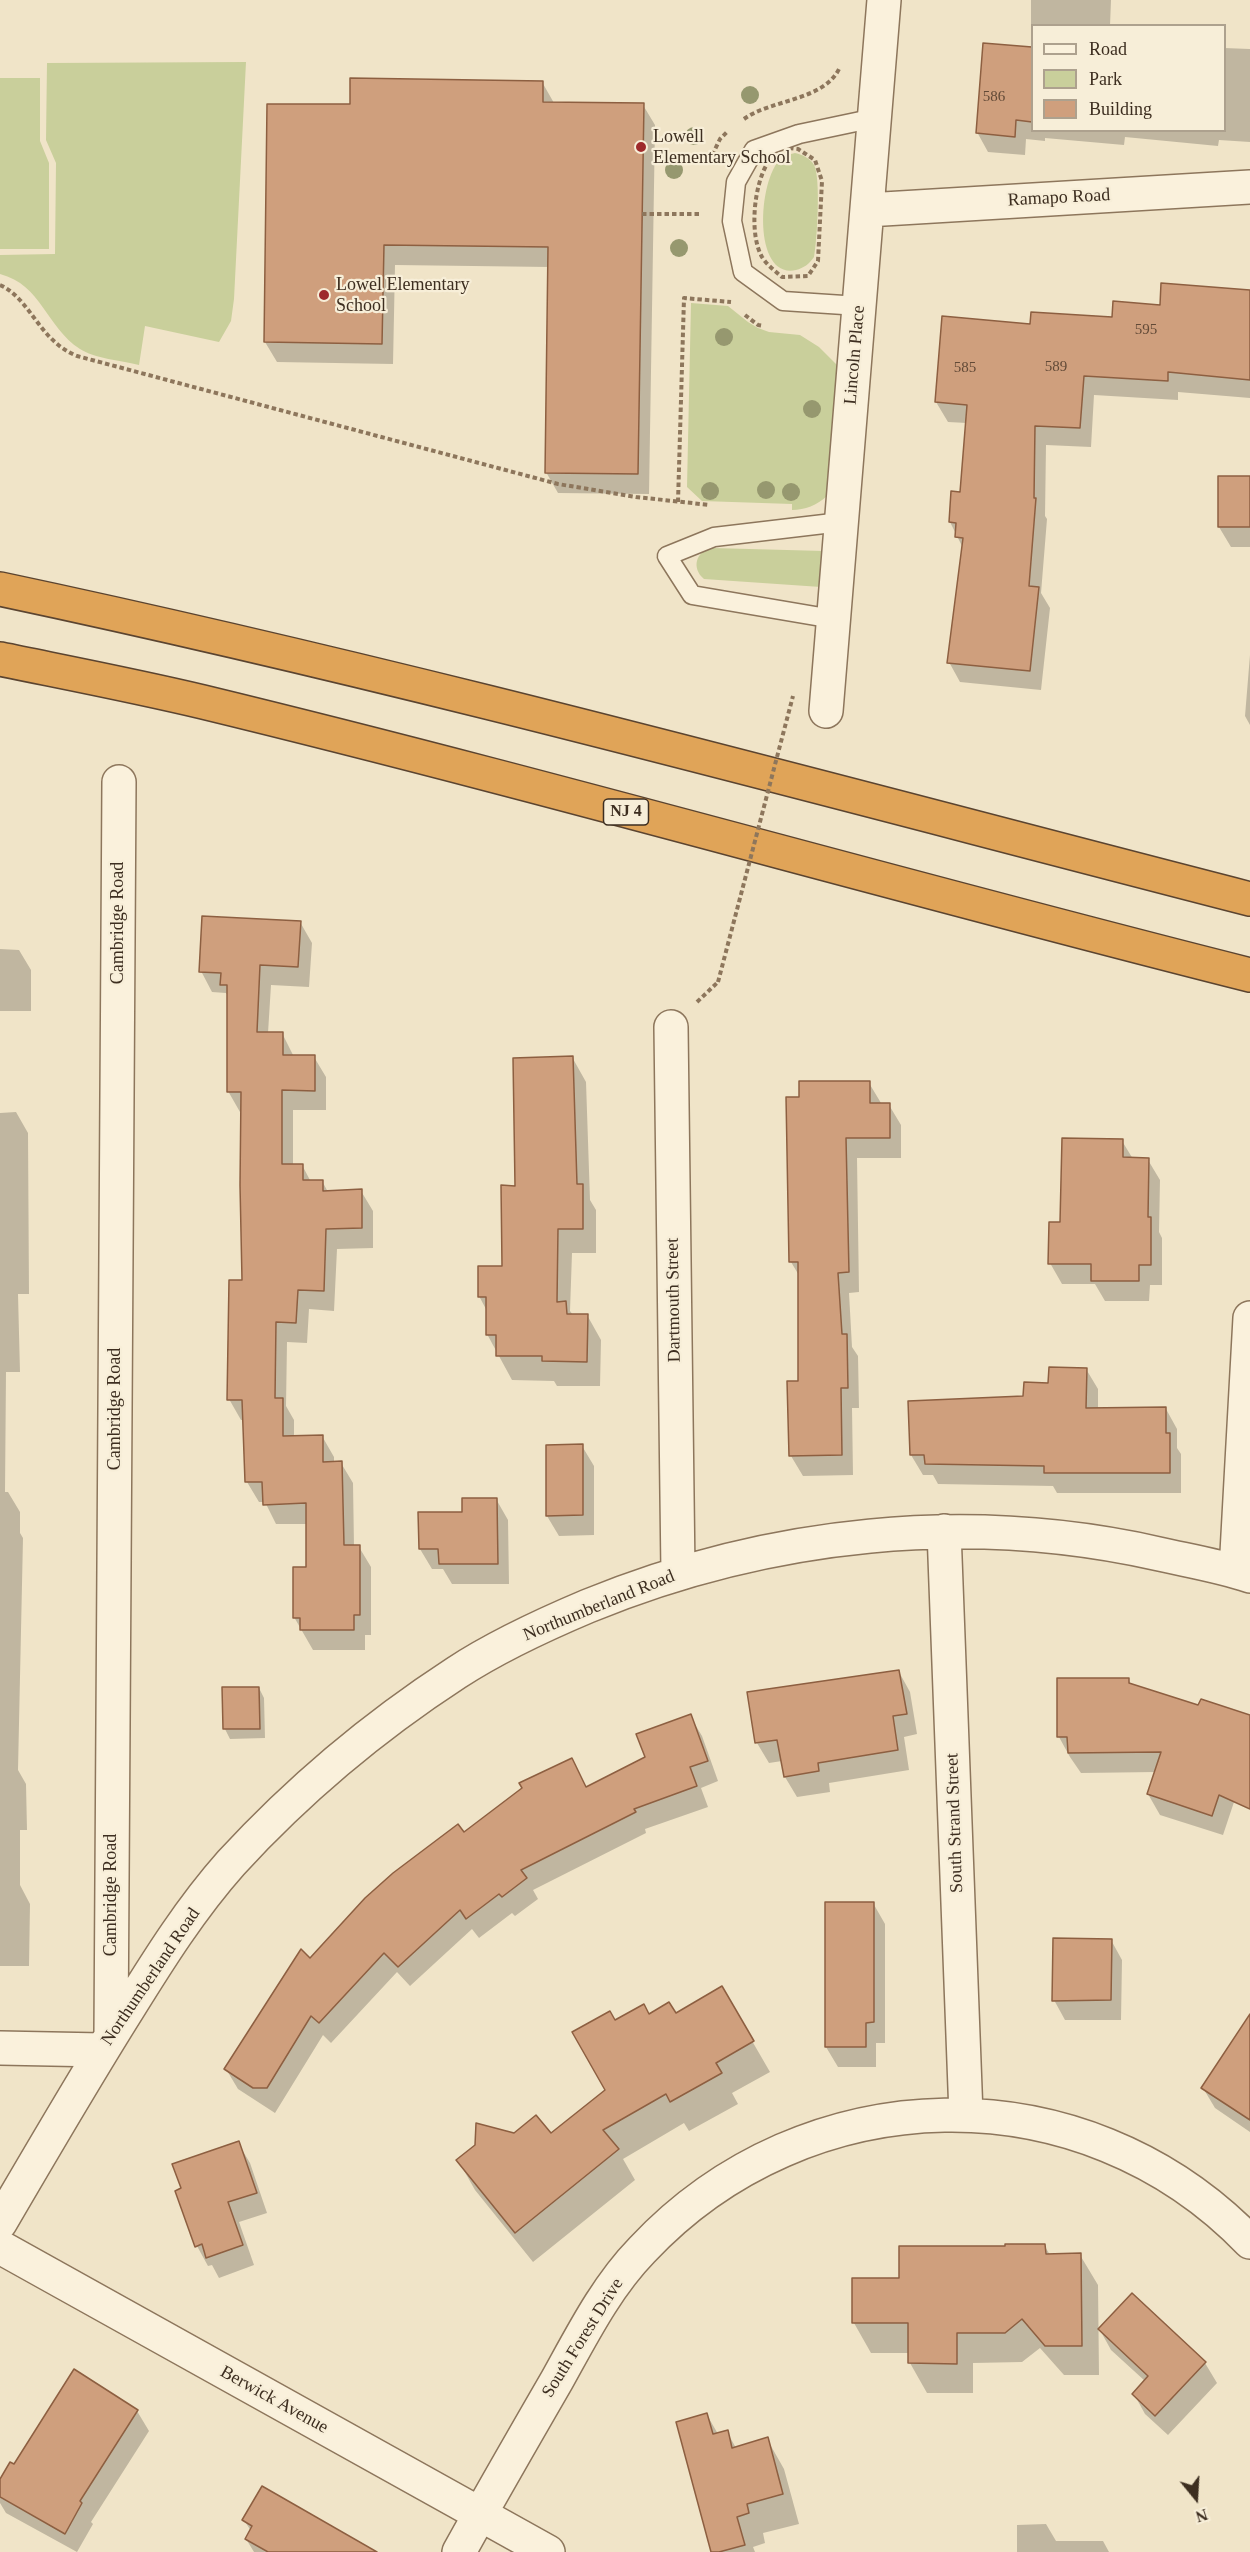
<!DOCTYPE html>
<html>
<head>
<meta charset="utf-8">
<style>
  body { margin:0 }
  #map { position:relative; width:1250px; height:2552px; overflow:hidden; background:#f0e4c8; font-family:"Times New Roman",serif }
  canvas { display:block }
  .legend { position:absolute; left:1031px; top:24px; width:195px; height:108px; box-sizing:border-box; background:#f7eed8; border:2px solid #ada18e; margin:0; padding:8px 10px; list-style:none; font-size:18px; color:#3d2e20 }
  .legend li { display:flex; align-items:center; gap:12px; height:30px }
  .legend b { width:30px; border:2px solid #ada18e }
  .north { position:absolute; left:1166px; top:2468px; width:60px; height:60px; -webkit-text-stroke:4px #f7eed8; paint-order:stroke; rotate:162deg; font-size:16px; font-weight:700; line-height:24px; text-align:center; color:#3d2e20 }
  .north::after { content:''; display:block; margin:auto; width:21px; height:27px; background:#3d2e20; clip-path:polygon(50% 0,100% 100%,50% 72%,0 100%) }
</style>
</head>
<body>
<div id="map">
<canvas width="1250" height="2552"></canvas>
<ul class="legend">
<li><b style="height:8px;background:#faf1dc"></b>Road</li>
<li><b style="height:16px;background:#c9cf9b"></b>Park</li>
<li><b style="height:16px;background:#cf9f7d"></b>Building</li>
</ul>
<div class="north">N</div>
</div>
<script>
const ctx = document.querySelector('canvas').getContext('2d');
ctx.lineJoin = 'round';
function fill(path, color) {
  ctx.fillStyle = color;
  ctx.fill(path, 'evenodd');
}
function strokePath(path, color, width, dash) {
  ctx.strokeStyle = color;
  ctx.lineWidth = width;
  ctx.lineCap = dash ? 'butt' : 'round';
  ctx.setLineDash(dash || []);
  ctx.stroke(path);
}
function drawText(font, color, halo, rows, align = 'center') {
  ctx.font = font + ' "Times New Roman",serif';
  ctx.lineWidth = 4.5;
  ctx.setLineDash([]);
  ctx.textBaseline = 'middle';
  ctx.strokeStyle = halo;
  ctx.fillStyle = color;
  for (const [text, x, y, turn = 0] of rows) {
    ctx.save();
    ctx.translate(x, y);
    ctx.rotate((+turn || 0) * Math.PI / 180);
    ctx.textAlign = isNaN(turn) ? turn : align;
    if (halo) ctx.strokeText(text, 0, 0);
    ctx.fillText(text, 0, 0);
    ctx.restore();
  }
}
const green = new Path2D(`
  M246 62 234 299 231 321 219 342 145 326 139 365C123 361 93 358 80 349 46 327 42 285 0 274V255L55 254 56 163 46 140 47 63Z
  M0 78H40V141L49 163V249H0Z
  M795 153C803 155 810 158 814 165 821 177 817 242 814 257 809 264 804 268 796 270 752 280 757 177 783 156Z
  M691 303 728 306 748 322 758 328 769 332 800 335 819 347 839 367 827 496C817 505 805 510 792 510V504L702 501 687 487Z
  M712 548 824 551 821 587 704 579C691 568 696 551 712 548Z`);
const shadow = new Path2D(`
  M1031 0H1111L1110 26H1032V130H1224V48L1250 49V142L1219 140 1218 146 1125 137 1124 145 1045 138V141L1026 139 1025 155 988 152 977 132 1031 49Z
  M542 82 554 103 643 105 655 125 649 494 558 493 546 472 549 267 395 265 393 364 277 362 265 342 269 105 351 106Z
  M1250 292V398L1178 392V400L1094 395 1091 447 1046 445 1045 516 1047 519 1041 593 1050 608 1041 690 960 682 949 662 963 548 950 522 962 493 967 423 948 422 936 402 943 318 1032 326 1113 318 1161 306Z
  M1250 477V547H1231L1219 527Z
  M1250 655V725L1245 716Z
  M300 922 312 943 309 987 271 985 268 1033H282L294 1057H314L326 1077V1110H293V1166L302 1165 311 1182 322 1181 328 1192 361 1191 373 1211V1248L337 1249 334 1311 309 1309 307 1343 287 1342 286 1406 294 1420V1437L322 1436 334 1457V1463H341L353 1483 354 1547H359L371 1567V1635H365V1650H313L294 1617 307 1569 308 1524H276L265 1502H259L247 1482 245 1420H241L229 1399 244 1282 243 1112H240L228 1091V996L226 993 212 992 201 971Z
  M0 949 19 950 31 970V1011H0Z
  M572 1057 586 1082 590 1200 596 1210V1253H572L570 1311 573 1315H587L601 1340 600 1386H557L554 1381 512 1380 487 1334V1311L479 1296 503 1268 517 1187Z
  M869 1083 881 1103 889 1105 901 1125V1158H857L859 1292 849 1293 852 1347 858 1356 859 1408H852L853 1475 803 1476 791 1456 799 1382 800 1277 791 1262 800 1099Z
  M16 1112 28 1133 29 1294H18L20 1372H6L5 1492H8L20 1512V1533L23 1538 18 1770 26 1784 27 1830H20V1885L30 1904 29 1966H0V1113Z
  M1122 1141 1133 1159 1148 1160 1160 1180 1159 1232 1162 1238V1285H1150L1149 1301H1105L1095 1284H1062L1050 1263 1062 1223Z
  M1086 1369 1098 1389V1409H1166L1177 1429V1448L1181 1454V1493H1057L1053 1486 938 1484 933 1475H923L911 1455 910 1402 1025 1398Z
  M582 1446 594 1466V1535L559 1536 547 1516Z
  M496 1499 508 1520 509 1584H452L443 1569H432L420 1549 464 1514Z
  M899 1672 910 1692 917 1734 904 1737 909 1770 829 1783 830 1792 797 1797 785 1777 782 1761 769 1763 757 1743Z
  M1128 1679 1132 1686 1250 1724V1754L1223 1835 1160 1815 1148 1794 1156 1772 1081 1773 1070 1757 1059 1737Z
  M259 1688 264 1698 265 1738 230 1739 225 1729Z
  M690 1716 702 1736 718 1781 701 1788 708 1807 645 1829 646 1833 533 1890 538 1899 515 1916 512 1913 479 1938 472 1929 410 1986 397 1972 331 2043 323 2035 275 2113 238 2089 226 2069 310 1960 464 1834 571 1760 587 1788 647 1758Z
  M873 1903 885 1924V2043H876V2067H838L826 2047Z
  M1111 1940 1122 1960 1121 2020H1065L1054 2000Z
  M722 1989 770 2072 732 2093 738 2104 689 2131 684 2123 623 2159 635 2180 533 2262 475 2190 458 2160 514 2134 550 2135 607 2090 615 2022 649 2016 675 2015Z
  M1250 2058V2132L1215 2108 1203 2088Z
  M238 2143 250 2163 267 2213 239 2222 254 2265 219 2278 212 2265 208 2266 197 2246Z
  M1044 2245 1050 2255H1080L1098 2285 1099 2375H1064L1040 2348 1022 2362 973 2363V2393H927L910 2363V2353H871L854 2323 901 2279Z
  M1132 2295 1205 2363 1217 2383 1168 2435 1145 2414 1134 2394 1145 2381 1111 2350 1100 2330Z
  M137 2411 149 2431 91 2522 93 2524 77 2552 6 2513 0 2503V2482L15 2466Z
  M707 2415 718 2434 727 2432 736 2448 767 2439 784 2469 799 2524 763 2533 765 2543 753 2547 755 2552H713Z
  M244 2520 353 2552H254L246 2539 251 2531Z
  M1046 2524 1056 2541H1103L1109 2552H1017V2525Z`);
const building = new Path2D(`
  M983 43 1032 47V122L1016 120 1015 137 976 133Z
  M350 78 543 81V102L644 103 638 474 545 473 548 247 384 245 382 344 264 342 267 104H350Z
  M1161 283 1250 290V380L1168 372V381L1084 376 1080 428 1035 426 1034 498H1036L1029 586 1039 587 1030 671 947 663 963 538 955 537 956 523 949 522 951 491 960 492 967 405 935 402 942 316 1030 324 1031 312 1112 317 1113 301 1160 305Z
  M1218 476H1250V527H1218Z
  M202 916 301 921 298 967 260 965 257 1032H283V1055H315V1091L282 1090V1164H303V1180H323V1191L362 1189V1228L326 1229 324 1291 298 1290 296 1323 276 1322 275 1398H283V1436L323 1435V1462L342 1461 344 1545H360V1615H354V1630H300V1618H293V1567H306V1503L263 1505 262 1482H245L242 1400H227L229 1280H242L240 1185 241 1092H227V985H220L221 973 199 972Z
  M573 1056 577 1184H583V1229H558L557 1302 566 1301 567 1314H588L587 1362 542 1361V1356H496V1335H486V1297H478V1266H502L501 1185 515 1186 513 1058Z
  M799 1081H870V1103H890V1138H846L849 1272 838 1273 842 1334H847L848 1388H841L842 1455 789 1456 787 1381H798V1262H789L786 1097H799Z
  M1062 1138 1123 1139V1157L1149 1158 1148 1217H1151V1265H1139V1281H1091V1264H1048L1049 1222H1060Z
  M1049 1367 1087 1368 1086 1408 1166 1407V1433H1170V1473H1044V1466L925 1464 924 1455H910L908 1401 1023 1396 1024 1382 1048 1383Z
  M583 1444V1515L546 1516V1445Z
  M462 1498H497L498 1564H439L438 1549H419L418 1512H462Z
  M899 1670 907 1714 893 1716 898 1750 818 1763 819 1771 784 1777 777 1740 755 1743 747 1692Z
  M1057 1678H1129V1683L1198 1705 1201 1699 1250 1715V1809L1219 1795 1212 1816 1147 1794 1161 1752 1068 1753 1067 1737H1057Z
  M222 1687H259L260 1729H223Z
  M691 1714 708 1761 690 1767 697 1786 634 1809 636 1812 521 1870 527 1878 502 1897 499 1894 466 1919 460 1910 398 1967 384 1953 319 2023 311 2016 267 2088H253L224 2069 301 1949 310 1958 365 1898 393 1873 458 1824 464 1832 522 1788 519 1783 572 1758 586 1787 645 1757 636 1734Z
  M825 1902H874V2022L866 2023V2047H825Z
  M1053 1938 1112 1939 1111 2000 1052 2001Z
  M722 1986 754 2041 716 2063 722 2073 670 2102 666 2094 603 2130 619 2149 515 2233 456 2160 475 2145 476 2123 514 2133 536 2115 551 2133 605 2090 572 2032 610 2011 615 2020 644 2004 649 2014 669 2002 676 2013Z
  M1250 2014V2120L1201 2088Z
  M239 2141 257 2193 228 2202 243 2245 206 2258 202 2244 195 2247 175 2191 181 2188 172 2164Z
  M1005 2244H1045L1046 2254 1081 2253 1082 2346H1045L1022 2319 1005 2333H957V2364L908 2363V2323H852V2278H899V2246H1005Z
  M1132 2293 1206 2362 1155 2416 1132 2394 1148 2376 1098 2329Z
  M74 2369 138 2410 80 2501 82 2503 65 2534 0 2497V2479L10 2462 14 2464Z
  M707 2413 713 2434 728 2430 732 2448 768 2437 783 2494 747 2504 749 2513 737 2517 745 2545 719 2552H711L676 2422Z
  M262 2486 377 2552H268L245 2539 252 2526 242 2520Z`);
const path = new Path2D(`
  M744 119C772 99 823 101 839 69
  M789 148 798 149 815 160 822 181 818 261 808 276 782 277C775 271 767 265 762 257 749 234 754 186 767 164 772 155 779 151 789 148Z
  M709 162 720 139 727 132
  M642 214H701
  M0 285C31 299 38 340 77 356L558 484 636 497 710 505
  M745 315 758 325 764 326
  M678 502 684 298 731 302
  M697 1002 718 982`);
const lane = new Path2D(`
  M859 306 783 301 743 272 732 221 736 182 754 150 799 134 875 118
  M833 619 692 595 667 556 714 537 841 522`);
const street = new Path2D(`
  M867 210 1250 187
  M826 711 884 0
  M671 1027 678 1573
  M944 1531 966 2115
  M1236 1571 1250 1318
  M111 2036 119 782
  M0 2048 102 2050
  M0 2223C42 2151 84 2079 128 2009 159 1959 191 1908 231 1863 298 1790 373 1727 456 1673 497 1646 543 1625 588 1606 769 1532 968 1511 1159 1554 1190 1561 1221 1566 1250 1576
  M0 2247 548 2552
  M459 2552C491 2494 524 2437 557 2380 582 2335 606 2287 642 2250 806 2075 1082 2068 1250 2242`);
const highway = new Path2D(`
  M0 589C420 678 834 792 1250 899
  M0 659C68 673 136 686 203 702 553 787 900 887 1250 975`);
const pathBridge = new Path2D(`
  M718 982 793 696`);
const trees = [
  [750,95],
  [694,136],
  [674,170],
  [679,248],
  [724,337],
  [812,409],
  [766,490],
  [710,491],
  [791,492]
];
const markers = [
  [641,147,6,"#9e2a2b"],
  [324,295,6,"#9e2a2b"]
];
const numberNames = [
  ["586",994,97],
  ["595",1146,330],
  ["589",1056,367],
  ["585",965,368]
];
const shields = [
  [626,812,45]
];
const shieldNames = [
  ["NJ 4",626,812]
];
const poiNames = [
  ["Lowell",653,137],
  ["Elementary School",653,158],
  ["Lowel Elementary",336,285],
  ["School",336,306]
];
const streetNames = [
  ["Ramapo Road",1059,198,-3],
  ["Lincoln Place",855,355,-85],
  ["Cambridge Road",118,923,-90],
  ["Dartmouth Street",674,1300,-91],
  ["Cambridge Road",115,1409,-90],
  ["Northumberland Road",599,1606,-22],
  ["South Strand Street",955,1823,-92],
  ["Cambridge Road",111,1895,-90],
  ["Northumberland Road",151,1977,-56],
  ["South Forest Drive",583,2338,-58],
  ["Berwick Avenue",274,2400,29]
];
fill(green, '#c9cf9b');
fill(shadow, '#0003');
fill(building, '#cf9f7d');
strokePath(building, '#8d5f41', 1.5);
strokePath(lane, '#8d765c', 21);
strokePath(street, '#8d765c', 36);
strokePath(highway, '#5b4430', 36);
strokePath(path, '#8d765c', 4, [4.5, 3]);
strokePath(lane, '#faf1dc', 18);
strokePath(street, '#faf1dc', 33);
strokePath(highway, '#e0a458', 33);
strokePath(pathBridge, '#8d765c', 4, [4.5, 3]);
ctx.fillStyle = '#96986f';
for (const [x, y] of trees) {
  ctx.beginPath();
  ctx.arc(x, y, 9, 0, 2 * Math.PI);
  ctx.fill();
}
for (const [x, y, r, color] of markers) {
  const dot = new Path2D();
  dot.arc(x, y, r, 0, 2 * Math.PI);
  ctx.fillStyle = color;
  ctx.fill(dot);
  strokePath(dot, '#f7eed8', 2);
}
drawText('15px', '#624a37', null, numberNames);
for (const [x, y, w] of shields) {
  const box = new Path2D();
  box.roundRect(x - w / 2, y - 13, w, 26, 4.5);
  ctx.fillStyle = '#f7eed8';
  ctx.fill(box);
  strokePath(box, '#3d2e20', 1.5);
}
drawText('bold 16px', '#3d2e20', null, shieldNames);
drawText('18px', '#3d2e20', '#f7eed8', poiNames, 'left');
drawText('18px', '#3d2e20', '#f7eed8', streetNames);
</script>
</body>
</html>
